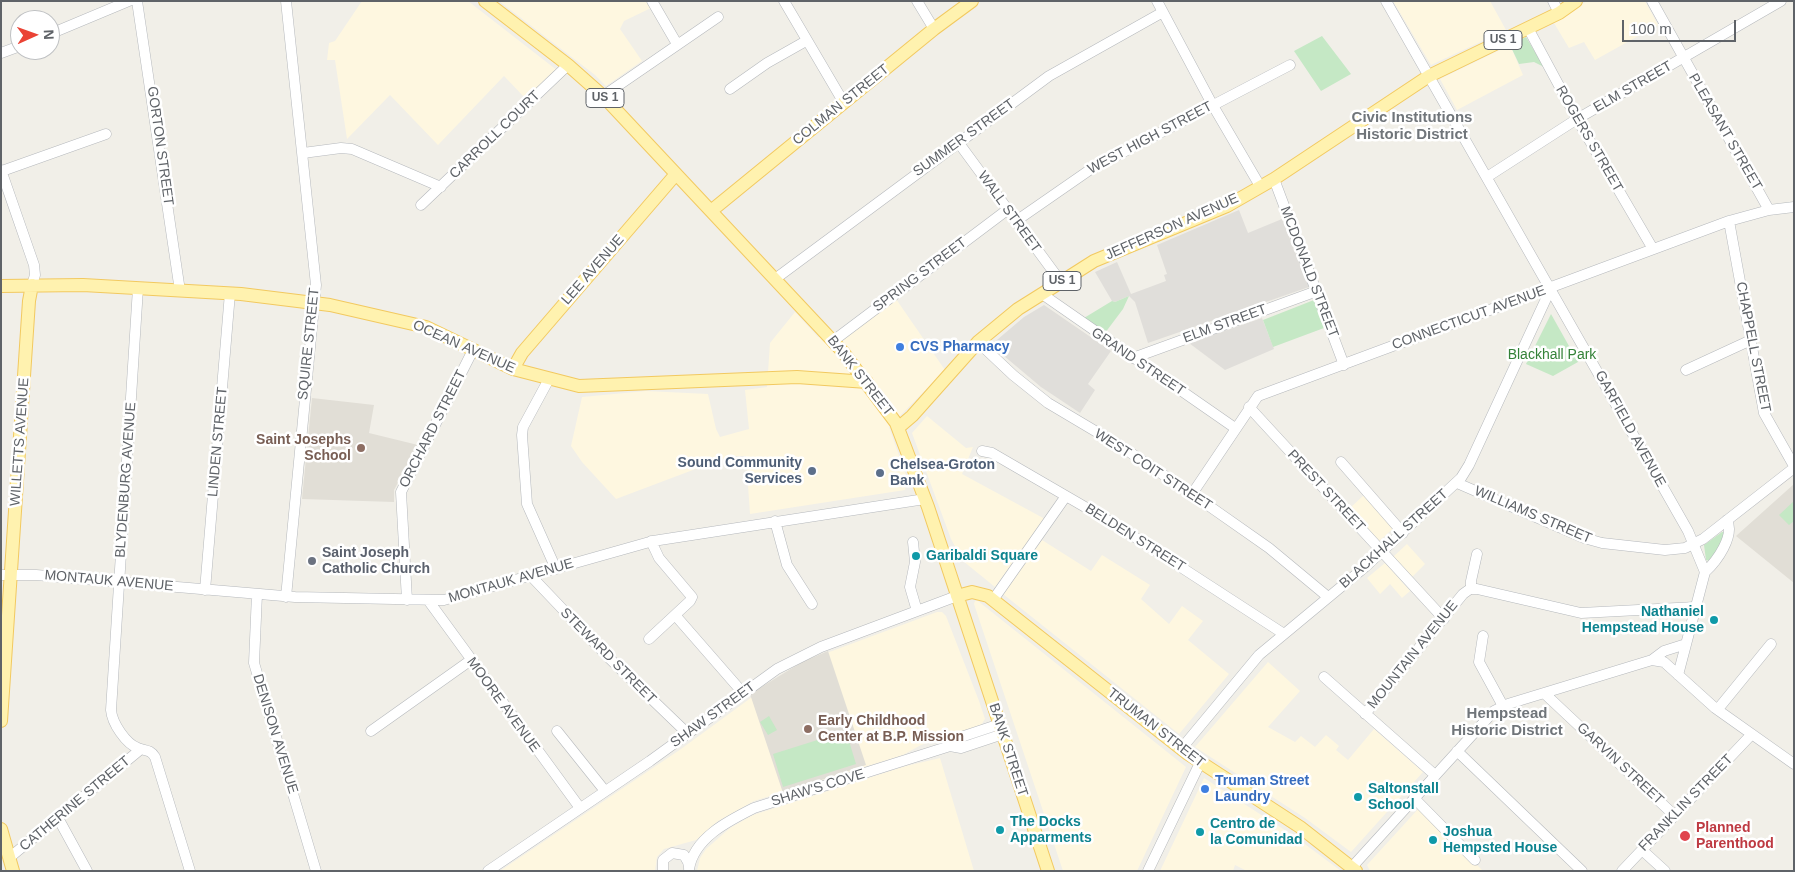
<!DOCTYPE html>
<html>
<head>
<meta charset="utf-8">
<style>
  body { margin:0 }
  #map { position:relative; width:1795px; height:872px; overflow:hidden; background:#f1efe8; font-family:Arial,sans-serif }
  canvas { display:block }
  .frame { position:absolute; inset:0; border:2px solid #5f6368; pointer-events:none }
  .north { position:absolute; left:10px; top:10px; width:50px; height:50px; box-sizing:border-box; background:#fff; border:1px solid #bfc1c3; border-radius:50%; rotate:88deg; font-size:14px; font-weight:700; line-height:20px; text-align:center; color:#5f6368 }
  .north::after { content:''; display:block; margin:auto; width:18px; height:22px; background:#ea4335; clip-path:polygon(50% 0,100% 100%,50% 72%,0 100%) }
  .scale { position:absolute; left:1622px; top:20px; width:114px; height:22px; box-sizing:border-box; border:2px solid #5f6368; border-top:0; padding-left:6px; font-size:15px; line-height:18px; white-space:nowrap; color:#5f6368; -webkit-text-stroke:4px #fff; paint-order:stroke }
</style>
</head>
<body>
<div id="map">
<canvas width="1795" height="872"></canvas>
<div class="frame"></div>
<div class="north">N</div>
<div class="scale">100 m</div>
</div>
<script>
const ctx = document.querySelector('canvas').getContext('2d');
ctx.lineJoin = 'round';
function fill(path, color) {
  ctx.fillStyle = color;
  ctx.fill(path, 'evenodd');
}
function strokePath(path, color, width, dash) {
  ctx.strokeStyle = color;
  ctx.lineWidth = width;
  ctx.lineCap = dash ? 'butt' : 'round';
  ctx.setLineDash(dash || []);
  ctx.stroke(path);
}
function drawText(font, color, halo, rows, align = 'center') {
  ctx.font = font + ' Arial,sans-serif';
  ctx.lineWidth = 5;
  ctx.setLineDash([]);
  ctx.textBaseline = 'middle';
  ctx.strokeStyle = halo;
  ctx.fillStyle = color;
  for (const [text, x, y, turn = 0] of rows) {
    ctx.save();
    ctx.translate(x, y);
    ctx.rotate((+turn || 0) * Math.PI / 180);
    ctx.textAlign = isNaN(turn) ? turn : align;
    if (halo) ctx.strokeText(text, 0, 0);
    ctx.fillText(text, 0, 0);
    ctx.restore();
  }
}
const commercial = new Path2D(`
  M362 1H468L558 71 527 100 504 76 438 145 390 95 347 139 335 60H327L329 43 335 41Z
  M499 1H647L651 8 624 21 620 29 642 61 606 86 595 75Z
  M1393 1H1490L1506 30 1431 65Z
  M1587 1H1645L1658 25 1595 60 1584 42 1569 48 1554 23Z
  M1510 45 1523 75 1457 110 1440 79Z
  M896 299 945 370 889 427 907 478 905 490 750 514 746 456H730L616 499 582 462 571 446 582 397 646 391 708 394 716 429 720 437 749 429 745 390 767 387 770 343 795 312 818 337 844 338Z
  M927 416 966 448 973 447 962 474 1045 519 995 587 963 561 951 539 912 433Z
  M1365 494 1395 527 1379 541 1349 509Z
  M1042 540 1091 571 1102 555 1150 585 1141 599 1169 624 1182 606 1203 621 1188 640 1229 674 1179 734 1003 594Z
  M1407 544 1425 564 1412 577 1393 557Z
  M1385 563 1410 591 1402 598 1390 584 1380 594 1367 578Z
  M975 601H978L1186 767 1137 871H1063L974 604Z
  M937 612H942L946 616 979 701 985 719 981 725 921 745 903 755 754 801 718 821 696 840 664 849 657 857 655 871H500L681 749 763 689 824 654Z
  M1268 662 1300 691 1268 727 1295 742 1301 736 1315 747 1326 735 1339 746 1336 750 1348 760 1374 729 1423 772 1351 852 1305 818 1195 747Z
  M940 758 974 871H697L700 858 706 849 730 828 753 815 906 766Z
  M1204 778 1294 836 1341 871H1247L1235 865 1233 871H1160Z
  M1420 807 1483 871H1370L1367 865Z`);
const industrial = new Path2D(`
  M1239 210 1248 233 1282 219 1309 287 1148 343 1135 302 1129 296 1115 302 1112 301 1095 272 1117 262 1131 294 1166 281 1164 275 1167 274 1157 245Z
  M1044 305 1111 351 1088 384 1095 390 1080 413 1041 387 991 345 1024 317Z
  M1262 318 1274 349 1225 370 1189 343Z`);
const education = new Path2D(`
  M312 398 374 405 369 433 418 445 394 490V502L302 499Z
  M1794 484V583L1736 536Z
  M828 651 866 765 783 793 750 694 802 662Z`);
const green = new Path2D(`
  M1322 36 1351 74 1321 91 1294 51Z
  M1526 37 1544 67 1534 62 1519 64 1510 45Z
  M1129 296 1123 309 1105 333 1084 318 1112 301 1115 302Z
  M1314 300 1324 328 1273 347 1263 320Z
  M1551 314 1578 362 1553 376 1526 364Z
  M1794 501V521L1789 525 1779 515Z
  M1722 532H1724L1725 537 1710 561 1706 560 1704 545Z
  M769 716 777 730 768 735 760 722Z
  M846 731 856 764 783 787 773 754Z`);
const minor = new Path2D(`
  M137 1 180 291
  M652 1 677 44
  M784 1 844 103
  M917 1 934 29
  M1157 1 1212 104 1260 186
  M1386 1 1688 531 1705 572
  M1553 1 1559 13
  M1652 1 1769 210
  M1528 28 1577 119 1653 249
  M50 34 129 1
  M1 53 20 46
  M730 89 767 63 806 41
  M603 96 718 17
  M958 142 1061 282
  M303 153 341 148 352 149 441 187
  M1 170 34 265 35 275 32 285
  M2 171 106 134
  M1487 177 1577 119 1781 1
  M1274 179 1344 365
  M421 205 568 65
  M1016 221 1091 169 1290 65
  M1729 221 1764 413 1794 466
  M775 279 1049 76 1163 12
  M138 288 111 710C112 723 126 744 138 748 145 751 150 749 155 757L190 871
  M1042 294 1235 428
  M833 341 1007 210
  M978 342 1013 375 1048 403 1122 447 1192 494 1269 548 1328 597
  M1133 358 1317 291
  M1686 370 1751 340
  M549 379 523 427 522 435 527 504 556 569
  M1249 407 1444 619
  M982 451 992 453 1116 525 1284 634
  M1341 462 1403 533
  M1457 483 1584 538 1602 543 1665 550 1685 548 1703 539 1794 468
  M1192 494 1258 396 1729 221 1769 210 1794 207
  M775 521 787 565 812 604
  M913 542 915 562 910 587 917 611
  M1 575H36L295 597 444 600 653 541 925 499
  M531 576 609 658 688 734
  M1471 589V581L1477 554
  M205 590 230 293
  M257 594 254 663 316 871
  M286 597 316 285 286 1
  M407 600 401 492 473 350
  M428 600 580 808
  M993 600 1066 496
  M675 615 743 693
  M1483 636 1479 662 1503 706
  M649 639 690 601 692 597 659 558 651 541
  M1652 660 1664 651 1686 644
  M1678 675 1705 572C1717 561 1735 536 1727 520
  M1324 677 1435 775
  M1544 693 1674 815
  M1718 709 1771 644
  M1365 714 1463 594 1470 589H1477L1581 613 1696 607
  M371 731 471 660
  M557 731 605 791
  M950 746 958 738 1000 724
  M1181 749 1259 655 1365 567 1461 478 1469 465 1551 288
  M1457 751 1582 871
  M1414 798 1475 860
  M58 818 87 871
  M1642 850 1665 871
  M9 858 141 749
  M1352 867 1494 711 1508 704 1652 660 1664 662 1715 708 1794 764
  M689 869C694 838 728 821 754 808L950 746 961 748 1003 734
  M488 871 650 761 777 669 821 647 957 596
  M663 871V860L672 853 684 855 688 862 689 867
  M1148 871 1200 763
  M1622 871 1751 735`);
const major = new Path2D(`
  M485 1 568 65 603 96 843 352 896 423 928 507 1048 871
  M711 211 934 29 972 1
  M1 286 83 285 241 294 330 305 426 327 513 369 579 386 797 377 867 382
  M513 369 522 353 676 174
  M898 428 912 416 978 342 1018 309 1061 282 1094 261 1227 206 1274 179 1429 76 1559 13 1576 1
  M957 596 972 592 988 596 1188 754 1300 827 1356 871
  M1 721 29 301 32 285
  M1 829 13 871`);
const markers = [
  [900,347,5,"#3f7fe0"],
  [361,448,5,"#8d6e63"],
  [812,471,5,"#5c6f8a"],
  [880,473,5,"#5c6f8a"],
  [916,556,5,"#0f9aa8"],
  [312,561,5,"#6b7280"],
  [1714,620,5,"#0f9aa8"],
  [808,729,5,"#8d6e63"],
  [1205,789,5,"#3f7fe0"],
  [1358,797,5,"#0f9aa8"],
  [1000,830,5,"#0f9aa8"],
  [1200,832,5,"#0f9aa8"],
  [1685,836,6,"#e0444e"],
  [1433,840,5,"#0f9aa8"]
];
const shields = [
  [1503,40,38],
  [605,98,38],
  [1062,281,38]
];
const shieldNames = [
  ["US 1",1503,40],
  ["US 1",605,98],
  ["US 1",1062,281]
];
const streetNames = [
  ["ELM STREET",1633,87,-30],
  ["COLMAN STREET",841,105,-39],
  ["PLEASANT STREET",1725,132,60],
  ["CARROLL COURT",495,135,-44],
  ["SUMMER STREET",964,138,-36],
  ["WEST HIGH STREET",1150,138,-28],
  ["ROGERS STREET",1589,139,60],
  ["GORTON STREET",160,146,82],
  ["WALL STREET",1009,212,54],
  ["JEFFERSON AVENUE",1172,227,-24],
  ["LEE AVENUE",593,270,-49],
  ["MCDONALD STREET",1309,272,69],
  ["SPRING STREET",920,275,-37],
  ["CONNECTICUT AVENUE",1469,318,-20],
  ["ELM STREET",1225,324,-20],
  ["SQUIRE STREET",309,344,-84],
  ["OCEAN AVENUE",464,347,24],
  ["CHAPPELL STREET",1753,347,79],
  ["GRAND STREET",1138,362,34],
  ["BANK STREET",860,376,52],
  ["ORCHARD STREET",433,429,-63],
  ["GARFIELD AVENUE",1630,429,61],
  ["WILLETTS AVENUE",20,442,-86],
  ["LINDEN STREET",218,442,-85],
  ["WEST COIT STREET",1153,470,33],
  ["BLYDENBURG AVENUE",126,480,-86],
  ["PREST STREET",1326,491,47],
  ["WILLIAMS STREET",1533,515,23],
  ["BELDEN STREET",1135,538,32],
  ["BLACKHALL STREET",1394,539,-42],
  ["MONTAUK AVENUE",109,581,5],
  ["MONTAUK AVENUE",511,581,-16],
  ["MOUNTAIN AVENUE",1413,655,-51],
  ["STEWARD STREET",608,656,45],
  ["MOORE AVENUE",503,705,54],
  ["SHAW STREET",713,715,-36],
  ["TRUMAN STREET",1156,728,38],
  ["DENISON AVENUE",275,734,73],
  ["BANK STREET",1008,750,72],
  ["GARVIN STREET",1620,764,43],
  ["SHAW'S COVE",818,788,-17],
  ["FRANKLIN STREET",1686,803,-46],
  ["CATHERINE STREET",75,804,-40]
];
const shopNames = [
  ["CVS Pharmacy",910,347],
  ["Truman Street",1215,781],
  ["Laundry",1215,797]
];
const parkNames = [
  ["Blackhall Park",1552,355]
];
const educationNames = [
  ["Saint Josephs",351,440],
  ["School",351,456],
  ["Early Childhood",818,721,"left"],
  ["Center at B.P. Mission",818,737,"left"]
];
const serviceNames = [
  ["Sound Community",802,463],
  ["Services",802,479],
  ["Chelsea-Groton",890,465,"left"],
  ["Bank",890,481,"left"]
];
const worshipNames = [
  ["Saint Joseph",322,553],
  ["Catholic Church",322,569]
];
const cultureNames = [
  ["Garibaldi Square",926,556],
  ["Nathaniel",1704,612,"right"],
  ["Hempstead House",1704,628,"right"],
  ["Saltonstall",1368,789],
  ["School",1368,805],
  ["The Docks",1010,822],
  ["Apparments",1010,838],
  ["Centro de",1210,824],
  ["la Comunidad",1210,840],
  ["Joshua",1443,832],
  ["Hempsted House",1443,848]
];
const healthNames = [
  ["Planned",1696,828],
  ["Parenthood",1696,844]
];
const neighbourhoodNames = [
  ["Civic Institutions",1412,118],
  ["Historic District",1412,135],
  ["Hempstead",1507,714],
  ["Historic District",1507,731]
];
fill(commercial, '#fef7e0');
fill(industrial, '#e0deda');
fill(education, '#e1ded6');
fill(green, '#c5e8c5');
strokePath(minor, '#b5b8bc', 11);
strokePath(major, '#f2c960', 14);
strokePath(minor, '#fff', 10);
strokePath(major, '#fff2af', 12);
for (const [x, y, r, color] of markers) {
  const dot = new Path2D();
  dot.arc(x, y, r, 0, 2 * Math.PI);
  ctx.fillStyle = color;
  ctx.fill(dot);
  strokePath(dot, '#fff', 2);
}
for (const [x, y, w] of shields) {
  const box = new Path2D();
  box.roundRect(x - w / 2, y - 9.5, w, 19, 4);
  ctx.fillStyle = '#fff';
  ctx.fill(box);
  strokePath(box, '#5f6368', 1);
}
drawText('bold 12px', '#5f6368', null, shieldNames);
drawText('14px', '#5f6368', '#fff', streetNames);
drawText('bold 14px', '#366cbe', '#fff', shopNames, 'left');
drawText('14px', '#348238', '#fff', parkNames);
drawText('bold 14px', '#785e54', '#fff', educationNames, 'right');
drawText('bold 14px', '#4e5e75', '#fff', serviceNames, 'right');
drawText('bold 14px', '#5b616d', '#fff', worshipNames, 'left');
drawText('bold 14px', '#0d838f', '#fff', cultureNames, 'left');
drawText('bold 14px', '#be3a42', '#fff', healthNames, 'left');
drawText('bold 15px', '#70757a', '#fff', neighbourhoodNames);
</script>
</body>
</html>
